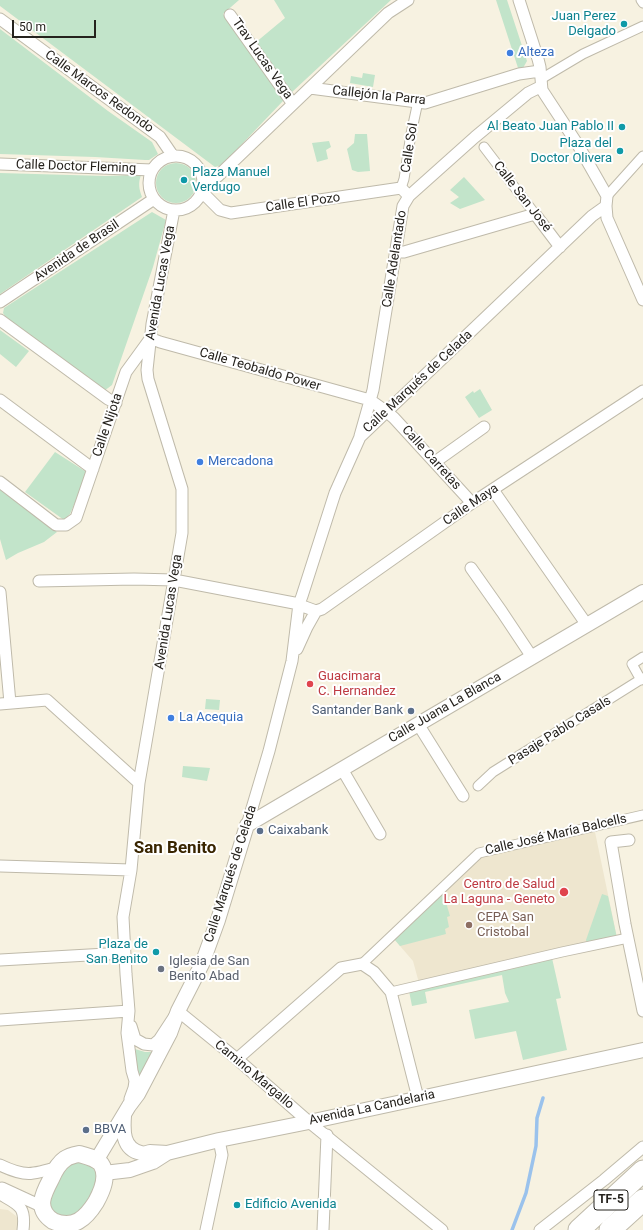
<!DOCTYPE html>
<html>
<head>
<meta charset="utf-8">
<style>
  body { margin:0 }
  #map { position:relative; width:643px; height:1230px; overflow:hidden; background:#f7f2e1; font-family:Roboto,sans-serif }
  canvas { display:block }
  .scale { position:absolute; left:12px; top:20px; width:84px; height:18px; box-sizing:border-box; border:2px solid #25221d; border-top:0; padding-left:5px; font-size:12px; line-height:14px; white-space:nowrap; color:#25221d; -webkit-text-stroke:3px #fff; paint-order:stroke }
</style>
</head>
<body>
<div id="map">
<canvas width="643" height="1230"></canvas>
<div class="scale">50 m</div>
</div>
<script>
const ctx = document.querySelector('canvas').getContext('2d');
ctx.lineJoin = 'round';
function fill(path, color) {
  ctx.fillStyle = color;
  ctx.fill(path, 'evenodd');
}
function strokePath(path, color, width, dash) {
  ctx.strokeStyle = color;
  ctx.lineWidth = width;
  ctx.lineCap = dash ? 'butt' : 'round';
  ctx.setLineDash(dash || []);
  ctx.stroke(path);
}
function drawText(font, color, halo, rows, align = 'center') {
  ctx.font = font + ' Roboto,sans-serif';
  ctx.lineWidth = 4;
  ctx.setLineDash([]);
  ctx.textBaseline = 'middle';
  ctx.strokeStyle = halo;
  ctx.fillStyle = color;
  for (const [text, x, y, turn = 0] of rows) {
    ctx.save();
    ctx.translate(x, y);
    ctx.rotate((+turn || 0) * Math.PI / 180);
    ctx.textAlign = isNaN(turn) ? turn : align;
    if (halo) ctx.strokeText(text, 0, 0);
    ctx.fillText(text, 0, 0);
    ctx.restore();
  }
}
const built = new Path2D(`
  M595 832 617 938 419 983 413 961 394 939 479 857Z
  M0 1209 8 1210 16 1216 21 1225V1230H0Z`);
const green = new Path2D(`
  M0 0H239L223 14 283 96V101L222 165 215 167 0 6Z
  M274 0H391L291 93 255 43 285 18Z
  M496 0H507L527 61 523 68 519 71Z
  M0 29 108 111 152 142 158 154 149 160H145L95 157 0 154Z
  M363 73 375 75 373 87 350 83 351 76 362 78Z
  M355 134H367L370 171 358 172 352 170 347 149 354 143Z
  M329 141 331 147 326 150 328 159 317 162 312 143Z
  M156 183a20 20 0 1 1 40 0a20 20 0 1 1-40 0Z
  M0 173 105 176 141 175C138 183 139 189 142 197L0 294Z
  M464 177 485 200 460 209 450 203 459 197 450 190Z
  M152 212 166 220 153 267 112 385 104 391 7 319 3 313 4 308Z
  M0 330 29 351 16 367 0 354Z
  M480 389 492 410 479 418 465 397 473 391 474 393Z
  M55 452 88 473 70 514 64 520 25 492Z
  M0 489 57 532 44 542 18 553 6 560 0 539Z
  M206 699 220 700 219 710 205 709Z
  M183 766 210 768 207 781 182 777Z
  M443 892 450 916 447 917 449 927 445 929 446 934 400 946 394 939Z
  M602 894 608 896 617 938 587 944 586 940Z
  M552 958 561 998 556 999 567 1050 523 1060 516 1031 475 1039 469 1010 509 1002 505 993 502 975 425 992 427 1003 412 1006 409 991Z
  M135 1049 145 1052H155L139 1082Z
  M79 1161 90 1165 96 1172 98 1181 82 1212 70 1218 58 1216 52 1210 49 1202 51 1193 65 1168 70 1164Z`);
const stream = new Path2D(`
  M512 1230 526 1193 536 1146 537 1118 543 1098`);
const pedestrian = new Path2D(`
  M641 0 643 3
  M541 79 583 54 643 26
  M484 147 535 214
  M401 188 404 179 411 134 417 106
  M607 196 643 156
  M643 657 632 664 641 680 643 679
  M478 786 493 772 643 678
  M362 964 479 853 643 815
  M391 992 562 952 628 938`);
const minor = new Path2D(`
  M519 0 538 59 540 67 542 90 578 145 607 196 606 206 607 218 643 300
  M230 15 293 104
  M0 19 160 137 173 156
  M310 88 425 103 519 74 540 71
  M149 183a27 27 0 1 1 54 0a27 27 0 1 1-54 0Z
  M0 164 152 170
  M203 183 218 176 388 13 408 0
  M201 191 220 210 231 213 401 188 409 196
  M396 252H404L535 214 560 247
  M0 302 154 199
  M0 320 108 399 116 403
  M150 338 160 342 370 400 387 412 394 418 472 503
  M0 400 93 469
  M360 436 373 390 403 206 409 196 475 137 528 93 538 88 542 90
  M435 462 484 427
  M0 482 56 525H66L76 518 126 372 150 339
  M493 490 587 625
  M471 568 502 612 532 657
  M39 581 134 579 174 580 294 603 316 611 322 609 472 503 643 391
  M0 592 10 703
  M297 649 307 627 316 611
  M0 704 47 700 139 783
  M418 724 463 796
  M342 769 380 834
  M247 825 269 751 292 661 299 604 302 596 335 493 360 437 592 216 606 206
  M629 840 611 842 625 924 643 1011
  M0 866 131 870
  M0 960 124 953
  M0 1020 129 1011
  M131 1026 135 1039 144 1044 153 1045 159 1040 178 1011 237 1059 309 1122 442 1230
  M237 1059 341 968 362 964 374 972 391 992 418 1098
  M130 1099 134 1088 135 1081 132 1071 127 1033 129 1011 126 974 123 917 131 870 139 783 182 533V489L148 379 147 370 152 324 174 210
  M0 1165C25 1177 32 1175 58 1167
  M2 1188 41 1206
  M0 1194C19 1205 26 1206 23 1230
  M206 1230 222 1155 219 1140
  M323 1230 327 1135
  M540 1230 604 1180 643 1147`);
const tertiary = new Path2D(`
  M124 1116C123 1130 122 1149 141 1153 144 1154 147 1153 150 1152 156 1152 161 1153 167 1153
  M96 1161 129 1106 138 1094 170 1033 178 1011 202 964 218 920 247 825 643 592
  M104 1173 130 1170 153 1162 167 1153 219 1140 309 1122 643 1050`);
const secondary = new Path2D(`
  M79 1154C86 1156 96 1158 101 1164 109 1176 102 1191 96 1202 86 1218 74 1230 53 1221 35 1209 43 1194 51 1179 54 1172 59 1163 65 1159 69 1156 74 1155 79 1154Z`);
const motorway = new Path2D(`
  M579 1230 643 1171
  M610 1230 643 1200`);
const markers = [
  [624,24,4,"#0f9aa8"],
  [510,53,4,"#3f7fe0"],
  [622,127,4,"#0f9aa8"],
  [620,151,4,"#0f9aa8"],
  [184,180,4,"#0f9aa8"],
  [200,462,4,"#3f7fe0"],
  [310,684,4,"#e0444e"],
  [411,711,4,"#5c6f8a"],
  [171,718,4,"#3f7fe0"],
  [260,831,4,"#5c6f8a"],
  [564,892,5,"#e0444e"],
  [469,925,4,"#8d6e63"],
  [156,952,4,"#0f9aa8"],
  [161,969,4,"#6b7280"],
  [86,1130,4,"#5c6f8a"],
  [237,1205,4,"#0f9aa8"]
];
const shields = [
  [611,1200,34]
];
const shieldNames = [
  ["TF-5",611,1200]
];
const cultureNames = [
  ["Juan Perez",616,17],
  ["Delgado",616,32],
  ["Al Beato Juan Pablo II",614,127],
  ["Plaza del",612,144],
  ["Doctor Olivera",612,159],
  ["Plaza Manuel",192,173,"left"],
  ["Verdugo",192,188,"left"],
  ["Plaza de",148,945],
  ["San Benito",148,960],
  ["Edificio Avenida",245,1205,"left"]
];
const shopNames = [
  ["Alteza",518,53],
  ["Mercadona",208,462],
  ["La Acequia",179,718]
];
const streetNames = [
  ["Trav Lucas Vega",262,59,55],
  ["Calle Marcos Redondo",99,92,36],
  ["Callejón la Parra",379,96,6],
  ["Calle Sol",410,148,-81],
  ["Calle Doctor Fleming",76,167,2],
  ["Calle San José",522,197,52],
  ["Calle El Pozo",303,203,-8],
  ["Avenida de Brasil",77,251,-34],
  ["Calle Adelantado",395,259,-81],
  ["Avenida Lucas Vega",161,283,-80],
  ["Calle Teobaldo Power",260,370,16],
  ["Calle Marqués de Celada",418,382,-43],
  ["Calle Nijota",108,425,-71],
  ["Calle Carretas",431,458,48],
  ["Calle Maya",471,505,-34],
  ["Avenida Lucas Vega",169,612,-81],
  ["Calle Juana La Blanca",445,708,-30],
  ["Pasaje Pablo Casals",560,731,-32],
  ["Calle José María Balcells",556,835,-13],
  ["Calle Marqués de Celada",231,874,-72],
  ["Camino Margallo",254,1075,40],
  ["Avenida La Candelaria",372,1108,-12]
];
const healthNames = [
  ["Guacimara",318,677],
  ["C. Hernandez",318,692],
  ["Centro de Salud",555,885,"right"],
  ["La Laguna - Geneto",555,900,"right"]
];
const serviceNames = [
  ["Santander Bank",403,711,"right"],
  ["Caixabank",268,831],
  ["BBVA",94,1130]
];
const educationNames = [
  ["CEPA San",477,918],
  ["Cristobal",477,933]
];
const worshipNames = [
  ["Iglesia de San",169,962],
  ["Benito Abad",169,977]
];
const districtNames = [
  ["San Benito",175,849]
];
fill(built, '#eee6cf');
fill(green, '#c2e4ca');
strokePath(stream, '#9ac2ec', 3.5);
strokePath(pedestrian, '#bfbaaa', 11);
strokePath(minor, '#bfbaaa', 13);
strokePath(tertiary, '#bfbaaa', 16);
strokePath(secondary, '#bfbaaa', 18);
strokePath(motorway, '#bfbaaa', 23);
strokePath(pedestrian, '#fff', 9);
strokePath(minor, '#fff', 11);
strokePath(tertiary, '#fff', 14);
strokePath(secondary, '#fff', 16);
strokePath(motorway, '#fff', 21);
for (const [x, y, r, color] of markers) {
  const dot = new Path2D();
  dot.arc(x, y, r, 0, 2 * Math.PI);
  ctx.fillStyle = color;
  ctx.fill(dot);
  strokePath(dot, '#fff', 1.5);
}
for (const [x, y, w] of shields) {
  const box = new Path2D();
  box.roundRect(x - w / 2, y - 10, w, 20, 3);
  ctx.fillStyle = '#fff';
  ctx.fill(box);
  strokePath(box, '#25221d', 1);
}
drawText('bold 12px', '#25221d', null, shieldNames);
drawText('13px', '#0d838f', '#fff', cultureNames, 'right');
drawText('13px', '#366cbe', '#fff', shopNames, 'left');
drawText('13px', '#25221d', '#fff', streetNames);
drawText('13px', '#be3a42', '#fff', healthNames, 'left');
drawText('13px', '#4e5e75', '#fff', serviceNames, 'left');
drawText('13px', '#785e54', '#fff', educationNames, 'left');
drawText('13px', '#5b616d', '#fff', worshipNames, 'left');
drawText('bold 17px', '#392500', '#fff', districtNames);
</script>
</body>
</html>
